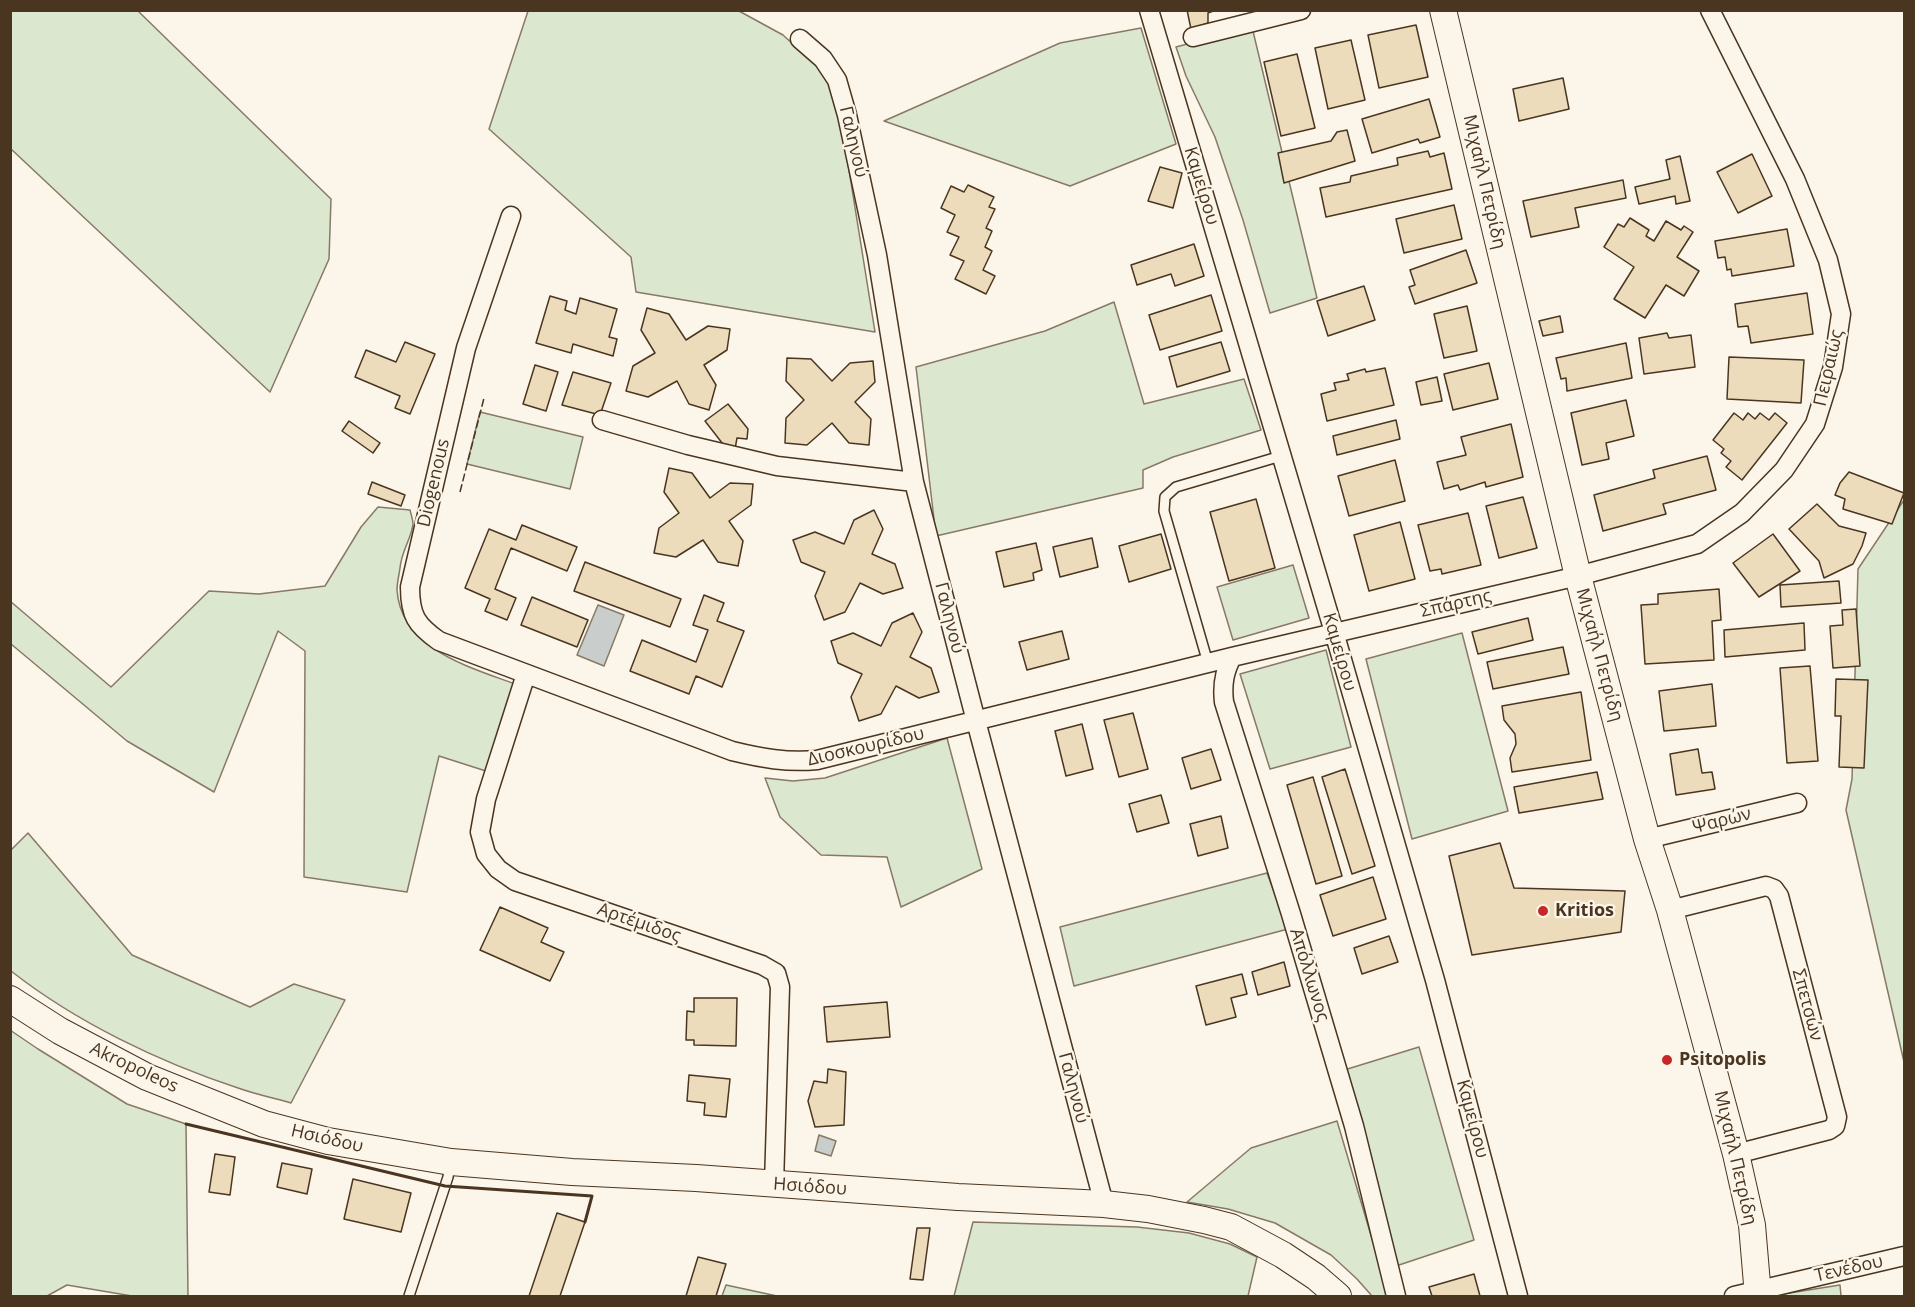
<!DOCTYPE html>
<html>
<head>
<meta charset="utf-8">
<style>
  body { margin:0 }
  #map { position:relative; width:1915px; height:1307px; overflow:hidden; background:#fbf6e9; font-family:"Open Sans",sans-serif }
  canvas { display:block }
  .frame { position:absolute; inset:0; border:12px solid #4a3520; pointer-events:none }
</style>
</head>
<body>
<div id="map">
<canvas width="1915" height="1307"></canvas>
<div class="frame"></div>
</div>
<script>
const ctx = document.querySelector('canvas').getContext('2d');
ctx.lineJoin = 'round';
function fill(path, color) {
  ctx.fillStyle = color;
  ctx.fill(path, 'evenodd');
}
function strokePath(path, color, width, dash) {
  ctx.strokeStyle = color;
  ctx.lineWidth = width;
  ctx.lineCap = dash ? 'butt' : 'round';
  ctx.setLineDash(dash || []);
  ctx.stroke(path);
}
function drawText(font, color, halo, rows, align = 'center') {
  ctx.font = font + ' "Open Sans",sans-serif';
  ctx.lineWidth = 4.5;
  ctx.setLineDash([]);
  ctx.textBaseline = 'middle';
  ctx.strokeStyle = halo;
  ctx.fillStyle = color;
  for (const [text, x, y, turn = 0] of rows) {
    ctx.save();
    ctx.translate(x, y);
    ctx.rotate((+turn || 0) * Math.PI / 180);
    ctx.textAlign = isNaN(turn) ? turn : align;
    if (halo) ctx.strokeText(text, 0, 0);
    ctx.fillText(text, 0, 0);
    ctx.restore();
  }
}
const green = new Path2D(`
  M10 11H138L331 199 329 259 270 392 11 149Z
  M528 11H739L783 35 835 83 875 332 636 292 631 257 489 129Z
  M1252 27 1317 298 1270 313 1243 220 1215 137 1186 76 1176 47Z
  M1141 28 1176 144 1070 186 884 121 1060 43Z
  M1114 302 1144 404 1244 379 1261 430 1173 457 1143 470V488L936 536 916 367 1045 331Z
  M480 412 583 437 570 489 467 464Z
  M1904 500V1062L1846 810 1852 779 1858 569Z
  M378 507 410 510C411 514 413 520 413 524 412 537 401 552 400 568 399 575 397 583 397 590 401 651 474 668 520 686L489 772 439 756 407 892 304 877 305 651 278 631 214 792 127 741 11 644 10 601 111 687 209 591 259 594 325 586 361 527Z
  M1293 565 1309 618 1233 640 1217 587Z
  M1462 633 1508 811 1412 839 1366 659Z
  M1326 650 1351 747 1270 769 1240 674Z
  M947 738 982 869 901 907 887 857 821 855 780 817 765 778 793 781 825 778Z
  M28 833 132 955 250 1007 294 984 345 1000 291 1103C273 1098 255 1094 238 1088 159 1062 76 1022 11 971V850Z
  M1267 873 1288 929 1074 986 1060 927Z
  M10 1030 38 1049 127 1104 186 1124 188 1296H132L67 1285 47 1296H11Z
  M1419 1047 1474 1240 1396 1266 1341 1071Z
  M1337 1121 1389 1296H1372L1357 1279 1331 1255 1275 1223 1228 1209 1187 1202 1251 1148Z
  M973 1222 1137 1227 1189 1233 1230 1244 1257 1257 1248 1296H954Z
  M726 1285 777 1296H722Z
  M1840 1285 1841 1296H1782L1783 1294Z`);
const water = new Path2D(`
  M598 605 624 615 604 666 577 655Z
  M819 1135 836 1141 831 1156 815 1151Z`);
const building = new Path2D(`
  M1187 10H1216L1208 13V23L1191 29Z
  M1416 25 1428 77 1379 88 1368 35Z
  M1351 40 1365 100 1328 109 1315 48Z
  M1297 54 1315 128 1281 136 1264 62Z
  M1563 78 1569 109 1519 121 1513 89Z
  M1429 99 1440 137 1420 143 1418 139 1372 153 1362 119Z
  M1347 130 1355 161 1284 183 1278 153 1331 141 1337 132Z
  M1428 151 1430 157 1444 153 1452 189 1326 217 1320 188 1350 182 1351 176 1398 165 1397 158Z
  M1752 154 1772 196 1738 213 1717 172Z
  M1680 156 1690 201 1676 204 1675 196 1639 204 1635 187 1670 179 1666 160Z
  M1160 167 1182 173 1173 208 1148 201Z
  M1623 180 1626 198 1575 208 1579 227 1531 237 1523 201Z
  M968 185 994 197 989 207 995 209 986 228 992 231 985 247 992 251 983 270 995 276 986 294 955 279 964 261 950 255 959 237 947 232 955 215 941 208 951 186 964 192Z
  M1454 205 1462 239 1404 253 1396 219Z
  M1630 218 1649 230 1646 236 1654 241 1666 221 1681 230 1684 226 1693 232 1677 257 1699 271 1684 296 1666 285 1645 318 1614 299 1634 267 1604 247 1618 224 1624 227Z
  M1787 229 1794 266 1732 276 1731 269 1727 270 1725 257 1718 258 1715 241Z
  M1194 244 1204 276 1175 286 1171 274 1137 285 1131 265Z
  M1466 250 1477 283 1415 304 1409 287 1415 285 1410 270Z
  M1364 286 1375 320 1328 336 1317 301Z
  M1807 293 1813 334 1751 343 1748 326 1738 327 1735 304Z
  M1211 295 1222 331 1160 350 1149 315Z
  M550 296 567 301 565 310 576 314 580 298 617 309 609 337 617 339 613 356 573 344 571 353 536 343Z
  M1467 306 1477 351 1444 358 1434 314Z
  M647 308 669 314 686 340 708 326 730 329 727 350 704 365 716 385 709 410 689 404 677 381 648 397 626 391 633 366 655 353 641 330Z
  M1560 316 1563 332 1543 336 1539 321Z
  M1667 333 1669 338 1691 335 1695 367 1644 374 1639 338Z
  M405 342 435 354 410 414 395 408 400 396 355 377 366 350 396 362Z
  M1221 342 1230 371 1177 387 1169 357Z
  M1626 343 1632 378 1567 391 1566 378 1561 379 1556 358Z
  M1729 357 1804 360 1801 403 1727 399Z
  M787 358 811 359 832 381 850 363 873 361 875 382 855 402 871 419 869 445 849 443 832 423 807 445 785 443 786 418 804 400 786 381Z
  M1489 363 1498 399 1453 410 1444 374Z
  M535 365 558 372 546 411 523 404Z
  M1385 368 1394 405 1327 421 1321 394 1336 390 1334 383 1349 380 1347 374 1365 369 1366 372Z
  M573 372 611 383 600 415 562 405Z
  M1437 377 1442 401 1421 405 1416 382Z
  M1626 400 1634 436 1606 443 1609 459 1582 465 1571 413Z
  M728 404 748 429 747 439 737 438 735 449 726 448 705 421Z
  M1734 413 1743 420 1748 413 1755 419 1760 413 1769 420 1775 413 1787 423 1742 480 1726 467 1731 461 1721 453 1724 449 1713 440Z
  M1396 420 1400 439 1337 455 1333 436Z
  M349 421 380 443 373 453 342 431Z
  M1511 424 1523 477 1486 487 1485 482 1460 490 1458 485 1444 489 1437 462 1466 455 1461 437Z
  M1707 456 1716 490 1663 504 1666 514 1603 531 1594 495 1655 478 1653 470Z
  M1395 460 1405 501 1349 516 1338 476Z
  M669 468 692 473 710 498 730 483 753 484 751 505 729 521 743 541 738 566 718 562 703 540 676 557 654 553 659 528 679 513 664 492Z
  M1849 472 1904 493 1892 524 1843 509 1845 499 1835 495 1840 483Z
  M372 482 405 495 401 506 368 494Z
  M1523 497 1537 548 1499 558 1486 506Z
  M1256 499 1275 568 1229 581 1210 512Z
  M1817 504 1839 526 1866 533 1862 546 1853 564 1824 578 1819 561 1789 529Z
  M874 510 883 529 872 554 895 564 903 588 883 594 860 583 845 612 824 620 815 596 825 572 801 562 793 540 815 532 844 544 854 520Z
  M1468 513 1481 565 1442 574 1441 569 1430 571 1418 525Z
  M1400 522 1415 579 1369 591 1354 535Z
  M522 525 577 547 567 571 511 548 495 589 516 598 507 620 485 611 490 599 465 588 489 529 516 540Z
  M1161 534 1171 569 1129 582 1119 546Z
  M1773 534 1800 571 1759 597 1733 563Z
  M1092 538 1098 567 1060 577 1053 547Z
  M1036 543 1042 570 1033 573 1034 580 1004 587 996 552Z
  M585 562 681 599 670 627 574 591Z
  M1839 581 1841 603 1781 607 1780 585Z
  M1719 589 1721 620 1712 621 1714 660 1645 664 1641 605 1658 604V594Z
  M704 595 724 603 717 621 744 631 722 687 696 676 689 694 630 671 642 640 696 662 708 630 693 625Z
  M532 597 588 620 577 647 521 625Z
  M1856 609 1860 666 1833 668 1830 626 1843 625 1842 610Z
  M913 613 922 632 910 657 931 668 939 692 919 698 896 686 881 714 859 721 851 697 862 674 838 663 831 641 853 633 881 646 892 623Z
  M1528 618 1533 640 1478 654 1472 632Z
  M1804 623 1805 650 1725 657 1724 630Z
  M1062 631 1069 659 1027 670 1019 642Z
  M1563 647 1569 674 1493 689 1487 662Z
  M1810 666 1818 761 1787 763 1780 668Z
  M1836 679 1868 680 1864 768 1839 767 1841 716H1835Z
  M1712 684 1716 726 1664 731 1659 691Z
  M1581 692 1591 760 1512 772 1510 758 1516 744 1515 734 1504 720 1502 706Z
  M1133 713 1148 769 1119 777 1104 720Z
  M1082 724 1093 769 1066 776 1055 731Z
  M1211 749 1221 780 1191 789 1182 758Z
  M1698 749 1702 773 1712 772 1715 789 1676 795 1670 754Z
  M1345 769 1375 866 1352 874 1322 777Z
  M1597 772 1603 799 1519 813 1514 787Z
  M1313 777 1342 876 1316 884 1287 785Z
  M1161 795 1169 823 1137 832 1129 804Z
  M1221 816 1228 848 1198 856 1190 824Z
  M1500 843 1514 888 1625 891 1621 932 1472 955 1449 856Z
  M1373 877 1386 919 1333 936 1320 895Z
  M500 907 548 928 541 942 564 952 550 981 480 950Z
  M1389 936 1398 962 1362 974 1354 948Z
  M1284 962 1290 986 1258 995 1252 972Z
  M1242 974 1247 994 1231 998 1236 1017 1206 1025 1196 986Z
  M694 998H737L736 1046 694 1045V1040H686L687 1011 694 1012Z
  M887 1002 890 1037 827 1042 824 1007Z
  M828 1069 846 1072 844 1125 815 1127 808 1101 814 1081 827 1083Z
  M689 1075 730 1079 726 1117 704 1115 705 1103 687 1101Z
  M215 1154 235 1157 230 1195 209 1192Z
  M282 1163 312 1169 307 1194 277 1187Z
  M353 1179 411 1193 401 1232 344 1219Z
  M557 1213 585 1222 560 1296H529Z
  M917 1228H930L923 1280 910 1279Z
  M698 1257 726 1264 716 1296H686Z
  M1474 1274 1480 1296H1432L1429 1287Z`);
const lane = new Path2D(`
  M1208 663 1164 511 1165 497 1176 487 1281 456
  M409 1296 448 1177 450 1164`);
const street = new Path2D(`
  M1149 10 1334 632 1435 980 1518 1296
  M1193 37 1301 10
  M800 39 823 59 837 80 847 115 877 255 914 482 976 721 1104 1204
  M511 216 466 348 410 587C410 615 416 625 439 641L732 751C761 758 787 763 817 760L1232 657 1578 576 1697 544 1742 513 1784 470 1815 424 1833 367 1841 314 1828 260 1795 179 1710 10
  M602 420 688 445 777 466 914 482
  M1232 657C1224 672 1222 685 1224 702L1291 914 1354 1126 1396 1296
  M526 674 486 799 480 832 486 854 498 869 515 881 762 965 776 973 780 987 774 1184
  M1647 839 1797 803
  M1670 910 1766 886 1774 889 1779 896 1837 1117 1835 1126 1829 1130 1736 1154
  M1734 1296 1904 1256`);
const secondary = new Path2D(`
  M1443 10 1578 576 1647 839 1670 910 1736 1154 1752 1225 1758 1296
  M10 999 60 1031 147 1077 264 1124 328 1141 451 1162 572 1172 696 1178 958 1197 1104 1204 1148 1209 1204 1220 1231 1227 1283 1255 1316 1277 1338 1296`);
const fence = new Path2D(`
  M460 492 484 398`);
const wall = new Path2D(`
  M186 1124 445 1186 592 1196 585 1222`);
const markers = [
  [1543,911,6,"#c62828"],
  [1667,1060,6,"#c62828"]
];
const streetNames = [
  ["Γαληνού",853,142,77],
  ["Μιχαήλ Πετρίδη",1484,182,77],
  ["Καμείρου",1201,186,73],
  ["Πειραιώς",1829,368,-77],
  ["Diogenous",434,483,-77],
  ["Σπάρτης",1456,604,-13],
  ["Γαληνού",949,618,76],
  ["Καμείρου",1339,652,74],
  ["Μιχαήλ Πετρίδη",1599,655,75],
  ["Διοσκουρίδου",866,747,-13],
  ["Ψαρών",1722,821,-14],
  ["Αρτέμιδος",639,923,19],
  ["Απόλλωνος",1309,975,73],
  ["Σπετσών",1807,1005,75],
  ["Akropoleos",134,1068,25],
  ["Γαληνού",1073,1088,75],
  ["Καμείρου",1472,1119,75],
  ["Ησιόδου",327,1139,13],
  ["Μιχαήλ Πετρίδη",1735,1158,77],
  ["Ησιόδου",810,1187,4],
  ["Τενέδου",1849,1269,-13]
];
const poiNames = [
  ["Kritios",1555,911],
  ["Psitopolis",1679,1060]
];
fill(green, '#dce7d0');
strokePath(green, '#887966', 1.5);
fill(water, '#c9cecd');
strokePath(water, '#887966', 1.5);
fill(building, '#ecdcbc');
strokePath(building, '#4a3520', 1.5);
strokePath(lane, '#4a3520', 12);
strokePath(street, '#4a3520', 21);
strokePath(secondary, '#4a3520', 28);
strokePath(lane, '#fbf6e9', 9);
strokePath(street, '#fbf6e9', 18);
strokePath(secondary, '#fbf6e9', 26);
strokePath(fence, '#4a3520', 1.5, [8, 3]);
strokePath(wall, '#4a3520', 3);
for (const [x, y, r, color] of markers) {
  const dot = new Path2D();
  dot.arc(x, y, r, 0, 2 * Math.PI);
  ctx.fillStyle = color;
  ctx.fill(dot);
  strokePath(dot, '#fbf6e9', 2);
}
drawText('18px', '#4a3520', '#fbf6e9', streetNames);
drawText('bold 18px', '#4a3520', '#fbf6e9', poiNames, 'left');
</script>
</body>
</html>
